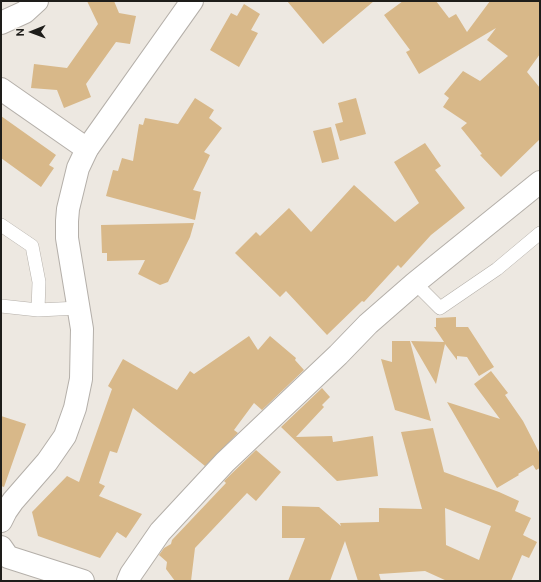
<!DOCTYPE html>
<html>
<head>
<meta charset="utf-8">
<style>
  body { margin:0 }
  #map { position:relative; width:541px; height:582px; overflow:hidden; background:#ede8e1; font-family:"DM Sans",sans-serif }
  canvas { display:block }
  .frame { position:absolute; inset:0; border:2px solid #1e1d1a; pointer-events:none }
  .north { position:absolute; left:12px; top:12px; width:40px; height:40px; -webkit-text-stroke:3px #ede8e1; paint-order:stroke; rotate:269deg; font-size:11px; font-weight:700; line-height:16px; text-align:center; color:#1e1d1a }
  .north::after { content:''; display:block; margin:auto; width:14px; height:18px; background:#1e1d1a; clip-path:polygon(50% 0,100% 100%,50% 72%,0 100%) }
</style>
</head>
<body>
<div id="map">
<canvas width="541" height="582"></canvas>
<div class="frame"></div>
<div class="north">N</div>
</div>
<script>
const ctx = document.querySelector('canvas').getContext('2d');
ctx.lineJoin = 'round';
function fill(path, color) {
  ctx.fillStyle = color;
  ctx.fill(path, 'evenodd');
}
function strokePath(path, color, width, dash) {
  ctx.strokeStyle = color;
  ctx.lineWidth = width;
  ctx.lineCap = dash ? 'butt' : 'round';
  ctx.setLineDash(dash || []);
  ctx.stroke(path);
}
const building = new Path2D(`
  M87 1H114L119 13 136 16 130 44 116 42 86 84 91 97 64 108 57 90 31 88 34 64 67 68 98 24Z
  M287 1H374L323 44Z
  M403 1H436L449 18 456 14 467 32 490 1H540V54L527 72 540 88V139L501 177 480 155 482 154 461 128 467 123 443 107 449 98 444 94 463 71 480 81 508 56 487 40 496 28 419 74 406 52 410 50 384 15Z
  M244 4 260 14 251 30 258 33 239 67 210 50 231 13 237 16Z
  M195 98 214 110 209 118 222 128 204 152 210 155 193 190 201 192 195 220 106 196 113 170 118 171 122 158 133 161 139 124 143 125 145 118 178 124Z
  M356 98 366 134 340 141 335 124 343 122 338 103Z
  M1 116 56 155 49 165 54 168 41 187 1 158Z
  M331 127 339 159 322 163 313 131Z
  M425 143 441 166 435 170 465 208 431 235 401 268 398 265 364 302 362 301 327 335 286 291 280 297 235 253 256 232 260 236 289 208 311 232 354 185 395 222 419 203 394 162Z
  M194 223 190 237 168 282 160 285 138 274 145 260 107 261V253H102L101 225Z
  M456 317V327H468L494 367 479 376 467 357 457 356V360L445 344 436 384 411 341 444 342 434 327H436V318Z
  M249 336 258 350 270 336 296 358 295 360 304 370 262 410 254 403 234 430 238 433 205 466 133 408 117 453 110 451 99 483 105 486 99 496 142 514 126 538 117 532 100 558 38 536 32 512 67 476 79 482 112 389 108 386 123 359 177 390 190 371 194 374Z
  M392 341H410L431 421 395 410 381 359 392 362Z
  M491 371 508 393 505 395 523 421 540 454V468L536 470 533 465 518 474 519 475 497 488 447 402 500 419 474 384Z
  M322 388 330 397 322 405 324 407 296 437 332 436 333 442 373 436 378 476 337 481 281 427Z
  M1 416 26 424 4 487 1 486Z
  M433 428 444 472 499 492 519 501 515 511 531 518 523 535 537 542 529 558 522 555 511 581H447L425 571 379 574 381 581H358L345 541 330 581H288L305 538H282V506L319 507 341 526 340 523 379 522V508L422 509 401 432ZM445 508 491 526 479 560 446 545Z
  M256 450 281 472 256 501 247 493 195 548 191 581H175L166 569 167 562 159 555 164 548 171 544 172 540 226 483 224 481Z`);
const lane = new Path2D(`
  M1 225 32 246 39 282 38 310
  M415 283 440 308 497 269 540 233
  M1 306 38 310 79 308`);
const street = new Path2D(`
  M1 23 25 12 37 1
  M1 89 87 149
  M128 581 131 574 160 532 225 462 338 355 368 324 415 283 540 182`);
const secondary = new Path2D(`
  M1 521 6 511 13 501 47 462 65 436 75 408 81 379 82 329 67 238V221L68 209 78 168 87 149 192 1
  M1 547 8 557 83 581`);
fill(building, '#d8b889');
strokePath(lane, '#b4afa9', 14);
strokePath(street, '#b4afa9', 24);
strokePath(secondary, '#b4afa9', 24);
strokePath(lane, '#fff', 13);
strokePath(street, '#fff', 22);
strokePath(secondary, '#fff', 22);
</script>
</body>
</html>
